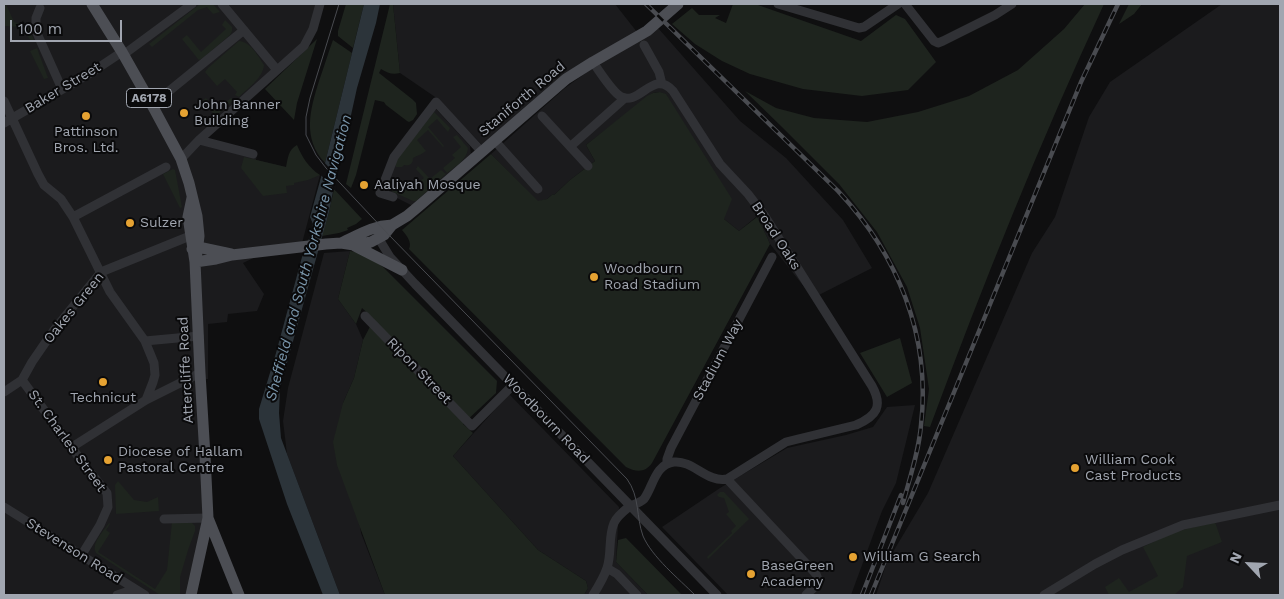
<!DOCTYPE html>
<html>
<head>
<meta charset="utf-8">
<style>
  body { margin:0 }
  #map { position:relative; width:1284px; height:599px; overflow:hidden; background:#0f0f10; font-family:"Work Sans",sans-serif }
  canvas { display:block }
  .frame { position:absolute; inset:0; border:5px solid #a1a6b0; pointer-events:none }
  .north { position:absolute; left:1224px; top:539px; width:50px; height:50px; -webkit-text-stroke:4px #0a0a0b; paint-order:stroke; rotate:295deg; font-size:14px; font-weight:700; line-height:20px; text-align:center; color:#a1a6b0 }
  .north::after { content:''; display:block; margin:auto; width:18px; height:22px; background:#a1a6b0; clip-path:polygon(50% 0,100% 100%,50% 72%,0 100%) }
  .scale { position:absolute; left:10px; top:20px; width:112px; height:22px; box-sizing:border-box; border:2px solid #a1a6b0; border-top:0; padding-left:6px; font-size:15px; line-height:18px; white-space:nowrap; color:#a1a6b0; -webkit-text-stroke:4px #0a0a0b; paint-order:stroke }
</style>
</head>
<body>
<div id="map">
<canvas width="1284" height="599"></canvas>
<div class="frame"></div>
<div class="north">N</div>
<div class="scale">100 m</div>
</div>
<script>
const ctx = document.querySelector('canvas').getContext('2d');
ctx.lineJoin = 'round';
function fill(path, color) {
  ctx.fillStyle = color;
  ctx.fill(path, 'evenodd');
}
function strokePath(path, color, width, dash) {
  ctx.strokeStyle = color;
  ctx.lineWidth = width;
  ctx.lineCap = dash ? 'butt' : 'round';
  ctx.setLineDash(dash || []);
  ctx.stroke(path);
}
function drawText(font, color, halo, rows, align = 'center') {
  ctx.font = font + ' "Work Sans",sans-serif';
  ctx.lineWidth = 4;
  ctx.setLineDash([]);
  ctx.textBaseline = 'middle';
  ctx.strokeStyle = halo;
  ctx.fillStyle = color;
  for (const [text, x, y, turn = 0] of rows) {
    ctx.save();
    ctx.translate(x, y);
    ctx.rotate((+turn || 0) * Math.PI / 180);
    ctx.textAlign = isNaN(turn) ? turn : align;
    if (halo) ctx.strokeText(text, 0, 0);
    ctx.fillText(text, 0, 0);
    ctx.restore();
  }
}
const built = new Path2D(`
  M4 4H320L309 39 200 140 257 155 256 160 320 175 301 247 268 251 243 263 264 294 257 311 228 314 227 322 208 324V379L197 380 205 511 189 595H4Z
  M393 4H615L637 32 483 146 438 99 400 73Z
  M1222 4H1280V595H876L887 562 928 493 1032 253 1055 217 1089 117 1110 82Z
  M658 28 740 121 786 158 843 220 872 268 813 298 770 244 767 237 756 217 739 231 724 219 666 95 660 92 653 93 586 145 595 161 570 180 554 195 553 194 547 199 538 202 491 154 565 88 598 64Z
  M435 109 437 110 470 146 471 155 413 206 389 194 386 187 395 164Z
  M350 251 338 299 356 324 363 340 354 378 343 403 361 533 385 595H340L287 454 283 421 288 388 324 253Z
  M509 394 619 507 616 562 648 595H584L588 588 586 581 538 550 453 456Z
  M915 405 896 483 882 511 851 595H728L662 527 720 488 787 448 846 435 873 427 887 407Z`);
const green = new Path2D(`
  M4 4H6L14 22 28 26 34 40 31 41 21 27 5 26 4 24Z
  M200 4H213L220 12 213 14 207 7 198 10 152 47 149 44Z
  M346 4H364L353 48 338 36V31Z
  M390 4H393L400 73C392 75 388 73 381 69L379 73 412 99 416 103 417 114 413 120 409 122 407 121 386 105 384 102 375 100 356 175 351 188 346 184Z
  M733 4H755L861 41 896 15 905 19 936 62 908 90 862 96 803 89 750 74 722 61 695 44 672 24 692 8 699 15H720L715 18 726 23Z
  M1085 4H1104C1040 142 983 284 930 427L924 426 929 389 920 328 907 287 877 232 839 184 784 129 745 91 776 108 814 118 867 122 918 112 969 96 1018 70 1064 29Z
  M1129 4H1142L1134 14 1119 24Z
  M225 20 232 27V31L230 35 203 58 199 60 198 59 182 39 187 35 201 52 226 29 222 25Z
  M317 39 297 103 294 120 265 89Z
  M333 40 352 53 325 163C302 138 310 110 319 81 324 67 328 53 333 40Z
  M239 41C251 42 258 56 264 65 263 78 248 88 239 97L235 95 237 92 225 79 217 86 205 72 208 68Z
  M37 48 48 78 44 79 30 51Z
  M660 92 666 94 732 199 724 219 739 231 757 217 767 237 770 244 652 463C645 473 636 472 626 467L409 249C412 242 407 236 402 230L491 154 538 201 547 199 553 194 554 195 570 180 595 161 586 145 647 96 653 93Z
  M206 98 217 110 231 98 234 100 217 115 213 113 202 101Z
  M434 112 450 128 448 132 437 119 428 127 444 146 443 147 428 130 417 140 426 151C421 155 418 155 413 158 413 164 410 166 404 165L402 167H396L395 164 396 160Z
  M457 135 468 148C467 160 456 166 447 173L443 168 455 158 452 155 461 147 453 137Z
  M297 145C302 157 309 168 320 175L308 180 294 183V185L286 186 287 193 263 196 241 168 244 157 286 167C288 158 288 150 297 145Z
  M418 166 430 179 441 170 446 174 416 201H413L393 192 391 190V184L388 183 390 178 398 184 410 188 424 178 416 169Z
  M173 169 175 170 182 207 180 208 163 174Z
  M334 189 362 219 356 224 347 228 348 230 339 233 322 236 329 212Z
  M350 251 365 254 383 267 497 381 496 393 463 424 473 433 453 456 538 550 586 581 588 588 584 595H385L337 465 333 442 343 403 354 378 363 340 374 319 362 308 356 324 338 299Z
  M900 338 912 383 887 397 860 353Z
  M118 481 134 500 147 502 158 497 159 511 116 514 115 485Z
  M720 492H724L749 519 708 559 707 557 732 533 731 531 736 526 726 514 729 512 724 498 719 497 717 495Z
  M172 522H191L195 526V531L188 550 180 577V595H160L96 553C91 543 103 532 109 523L110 524 106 530 110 533 98 552 155 589 167 570Z
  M1215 522 1222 542 1187 556 1183 587 1174 595H1109L1105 587 1119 578 1129 592 1158 576 1143 547 1174 532Z
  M626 538 682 595H648L616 562 618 540Z`);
const water = new Path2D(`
  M364 4H380L376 23 357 88 346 138 337 171 329 212 280 388 279 413 281 438 340 595H323L287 504 259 419V409L276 353 302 257 310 236 313 224 310 217 325 163Z`);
const pier = new Path2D(`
  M323 161 338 177 336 191 319 173Z`);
const minor = new Path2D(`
  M222 4 277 70
  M778 4 859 28 864 27 898 4
  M905 4 934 41 938 43 943 41 995 15 1012 4
  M40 8 36 18V31L62 89
  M644 45 659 72 662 84
  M123 55 192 4
  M593 62C599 71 612 91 620 96 639 108 653 68 673 91L720 164 748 194 764 215 872 386C883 406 877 416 856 425L798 439 786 442 727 479C707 483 693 460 674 462 655 464 653 487 644 499 640 503 635 504 630 506 625 510 617 516 614 523 608 537 612 553 607 568 604 577 598 587 593 595
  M4 101 38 174 44 185 61 199 73 217 110 292 145 341 154 363 155 375 153 382 146 400
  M152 105 244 30
  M542 116 588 166
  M4 123 92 72 122 52
  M199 140 253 154
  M495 141 538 189
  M571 146 625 98
  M181 159 199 140 304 46 313 29 320 4
  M393 197 380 193 394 157 436 102 482 152
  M73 217 166 167
  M379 239 390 257 415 284 717 595
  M365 316 472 426 513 385
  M145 341 199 336
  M22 380 83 463 107 493 108 507 100 525 81 556
  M4 392 22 380 32 362 54 330 101 272 190 236
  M72 447 146 400 200 373
  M667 463V459L671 448 772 257
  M727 479 816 574C821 584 813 588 806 595
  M4 507 145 595
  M164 519 208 518
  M607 568 617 574 637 595
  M117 595 135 589
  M1044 595 1095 564 1122 550 1183 525 1280 505`);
const major = new Path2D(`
  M92 4 122 52 152 105 181 159 189 183 197 216 199 236 197 253
  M341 243C359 235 371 226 392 225
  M355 246 402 270
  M192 249 195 247H198L231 254
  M195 262 216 259 232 255 326 244 341 243 354 245 371 242 384 235 392 225 407 216 419 206 566 79 593 62 647 31 678 4
  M208 518 239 595
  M191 595 208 518 205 456 200 373 195 262 188 217 192 198`);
const tram = new Path2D(`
  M339 4 310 98 306 117V135L316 155 326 168 387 233 627 479C640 497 636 517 643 536 652 557 679 579 695 595`);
const rail = new Path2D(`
  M646 4 838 191C898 255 931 336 921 425 919 451 910 477 903 503
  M862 595 901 495
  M871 595 1081 82 1118 4`);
const markers = [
  [184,113,5,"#e5a232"],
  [86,116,5,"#e5a232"],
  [364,185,5,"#e5a232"],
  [130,223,5,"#e5a232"],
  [594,277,5,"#e5a232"],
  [103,382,5,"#e5a232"],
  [108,460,5,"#e5a232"],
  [1075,468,5,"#e5a232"],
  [853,557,5,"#e5a232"],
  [751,574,5,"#e5a232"]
];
const shields = [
  [149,98,45]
];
const shieldNames = [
  ["A6178",149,98]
];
const streetNames = [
  ["Baker Street",63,88,-31],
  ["Staniforth Road",522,99,-40],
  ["Broad Oaks",776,236,57],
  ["Oakes Green",74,308,-51],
  ["Stadium Way",718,360,-62],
  ["Attercliffe Road",186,370,-93],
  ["Ripon Street",419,371,46],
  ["Woodbourn Road",546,419,46],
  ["St. Charles Street",67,441,54],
  ["Stevenson Road",74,551,32]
];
const poiNames = [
  ["John Banner",194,105],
  ["Building",194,121],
  ["Pattinson",86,132,"center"],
  ["Bros. Ltd.",86,148,"center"],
  ["Aaliyah Mosque",374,185],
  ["Sulzer",140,223],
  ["Woodbourn",604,269],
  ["Road Stadium",604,285],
  ["Technicut",103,398,"center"],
  ["Diocese of Hallam",118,452],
  ["Pastoral Centre",118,468],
  ["William Cook",1085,460],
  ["Cast Products",1085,476],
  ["William G Search",863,557],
  ["BaseGreen",761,566],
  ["Academy",761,582]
];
const waterNames = [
  ["Sheffield and South Yorkshire Navigation",309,258,-75]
];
fill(built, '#1b1b1d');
fill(green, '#1e241e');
fill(water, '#2c343a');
fill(pier, '#0f0f10');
strokePath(minor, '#303135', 9);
strokePath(major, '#4c4e54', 11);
strokePath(tram, '#494b50', 1);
strokePath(rail, '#494b50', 4.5);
strokePath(rail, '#0a0a0b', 2.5, [8]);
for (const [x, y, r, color] of markers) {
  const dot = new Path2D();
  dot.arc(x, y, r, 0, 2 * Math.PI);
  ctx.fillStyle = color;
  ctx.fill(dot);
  strokePath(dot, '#0a0a0b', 2);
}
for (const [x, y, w] of shields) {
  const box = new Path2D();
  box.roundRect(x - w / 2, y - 9.5, w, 19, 4);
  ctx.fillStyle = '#0a0a0b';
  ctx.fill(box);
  strokePath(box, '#a1a6b0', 1);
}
drawText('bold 12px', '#a1a6b0', null, shieldNames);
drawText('14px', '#a1a6b0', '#0a0a0b', streetNames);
drawText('14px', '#a1a6b0', '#0a0a0b', poiNames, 'left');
drawText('italic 15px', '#7995aa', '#0a0a0b', waterNames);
</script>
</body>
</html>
